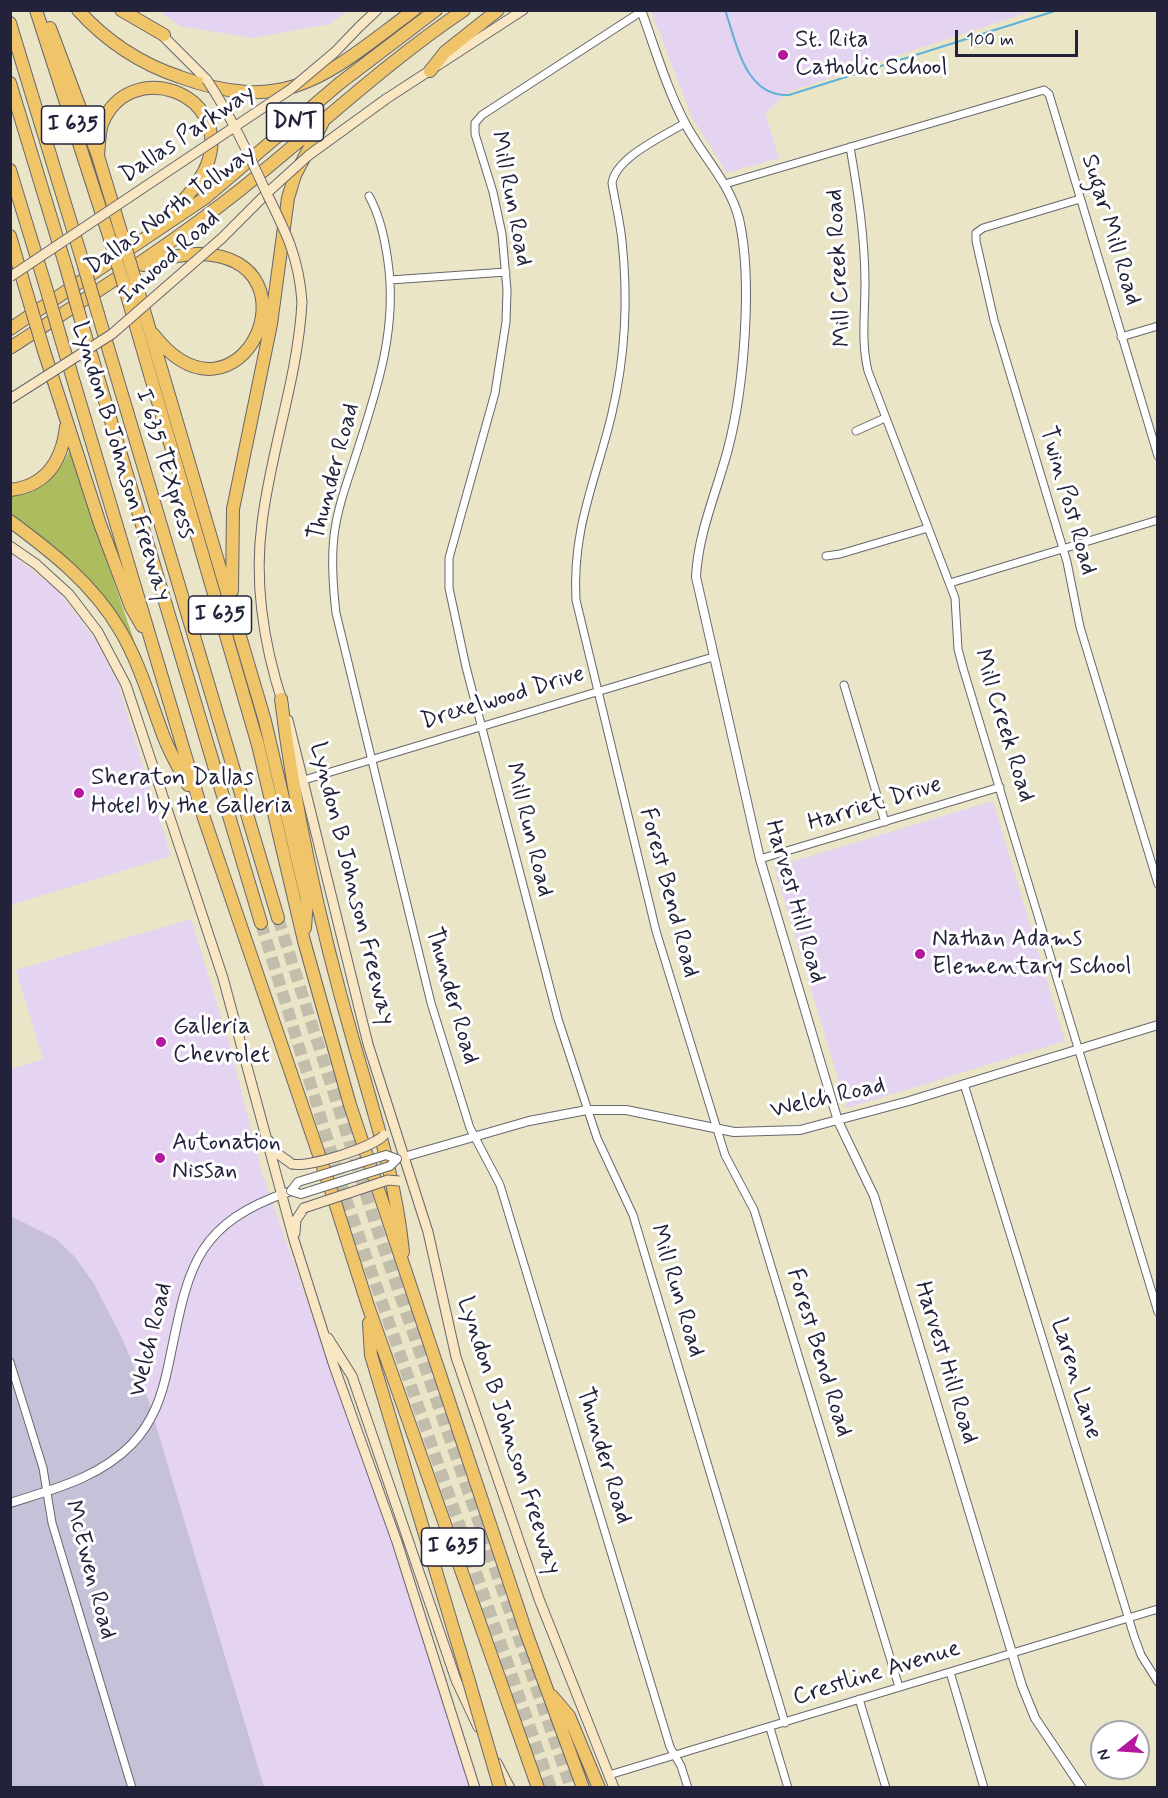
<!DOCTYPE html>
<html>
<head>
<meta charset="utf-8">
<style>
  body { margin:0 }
  #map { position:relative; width:1168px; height:1798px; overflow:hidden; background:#eae5c7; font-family:Mynerve,sans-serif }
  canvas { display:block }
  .frame { position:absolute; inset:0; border:12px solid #22223b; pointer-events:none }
  .north { position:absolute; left:1090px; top:1720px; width:60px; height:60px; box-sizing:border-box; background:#fff; border:2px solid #a7a7b1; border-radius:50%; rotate:253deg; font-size:16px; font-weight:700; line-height:24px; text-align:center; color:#22223b }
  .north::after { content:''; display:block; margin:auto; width:21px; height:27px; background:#b5179e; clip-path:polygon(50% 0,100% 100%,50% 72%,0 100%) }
  .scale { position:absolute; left:955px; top:30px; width:123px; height:27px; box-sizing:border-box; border:3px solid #22223b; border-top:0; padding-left:8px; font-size:18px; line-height:21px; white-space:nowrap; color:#22223b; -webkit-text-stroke:4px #fff; paint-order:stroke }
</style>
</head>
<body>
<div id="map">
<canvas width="1168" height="1798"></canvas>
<div class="frame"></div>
<div class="north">N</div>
<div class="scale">100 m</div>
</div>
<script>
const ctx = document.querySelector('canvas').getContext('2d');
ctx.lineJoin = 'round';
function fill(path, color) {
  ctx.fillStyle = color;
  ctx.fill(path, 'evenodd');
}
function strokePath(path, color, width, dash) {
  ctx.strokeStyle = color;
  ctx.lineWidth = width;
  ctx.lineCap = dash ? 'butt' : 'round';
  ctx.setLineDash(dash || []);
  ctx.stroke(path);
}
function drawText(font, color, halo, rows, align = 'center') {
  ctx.font = font + ' Mynerve,sans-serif';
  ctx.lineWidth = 6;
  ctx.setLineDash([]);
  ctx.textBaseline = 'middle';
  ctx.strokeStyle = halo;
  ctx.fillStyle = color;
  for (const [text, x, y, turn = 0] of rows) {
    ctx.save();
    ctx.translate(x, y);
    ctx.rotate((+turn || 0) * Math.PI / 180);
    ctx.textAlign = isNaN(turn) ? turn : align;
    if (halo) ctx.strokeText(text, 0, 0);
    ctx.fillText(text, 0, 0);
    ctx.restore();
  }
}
const built = new Path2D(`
  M159 11H349L329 24 252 38 180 26Z
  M651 11H1032L788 92 765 113 779 158 727 173 692 117Z
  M11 554 57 590 95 639 117 681 171 856 11 905Z
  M993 801 1065 1041 847 1108 774 867Z
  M191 919 229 1043 262 1173 388 1531 469 1787H264L149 1402 121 1336 93 1282 74 1256 55 1238 11 1216V1069L43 1059 16 970Z`);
const industrial = new Path2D(`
  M11 1216 55 1238 74 1256 93 1282 121 1336 149 1402 264 1787 11 1788Z`);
const green = new Path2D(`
  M71 446 84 495 137 649 116 615 74 564 11 514 10 496C42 496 61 473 71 446Z`);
const stream = new Path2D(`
  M725 10C737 44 745 97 789 95L1058 10`);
const motorwayTunnel = new Path2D(`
  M278 918 376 1226 571 1788
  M261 923 344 1193 551 1788`);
const minor = new Path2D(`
  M642 11 482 115 475 123V134L493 192 502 234 507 290 506 322 495 393 449 558V588L466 667 558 1019 597 1138 633 1215 785 1723
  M685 123C664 136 616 157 612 183 615 202 620 221 622 241 628 297 625 358 612 413 596 481 572 527 576 600L656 931 725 1155 754 1210 899 1687
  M850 147C858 193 865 238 865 284 865 314 861 342 868 371L955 598 958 649 963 668 1158 1312
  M725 184 1044 90 1049 94 1158 456
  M369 196C380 216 385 239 388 262 398 332 375 395 354 461 346 485 337 510 334 536 331 562 333 587 336 613L431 1003 470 1128 500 1185 670 1747 681 1766 688 1788
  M1080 199 983 228 976 233V241L994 320 1067 562 1080 627 1158 884
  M390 280 506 272
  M1121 337 1158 326
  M856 431 885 418
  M826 556 840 554 928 528
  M950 583 1158 520
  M844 685 885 822
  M304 780 713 657
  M760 859 1000 787
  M964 1084 1134 1636 1141 1655 1158 1682
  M10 1362 43 1468 52 1523 132 1788
  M950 1672 984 1788
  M859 1699 886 1788
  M770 1728 788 1788
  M609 1775 1158 1609`);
const tertiary = new Path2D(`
  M641 10C655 48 667 90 686 125 703 157 730 183 739 219 753 280 744 388 728 449 717 491 698 533 696 577L760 859 838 1121 874 1196 1022 1686 1035 1718 1082 1788
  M397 1159 529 1121 587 1110H626L734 1132 800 1130 909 1101 1158 1025
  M10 1503C54 1489 99 1478 132 1444 153 1422 162 1396 168 1367 188 1273 190 1225 291 1191`);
const secondary = new Path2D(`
  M359 27 377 10
  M159 32 207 80
  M386 99 523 10
  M222 238 267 193
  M10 546 36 564 69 594 98 632 126 685 223 978 294 1240 334 1366 397 1542 475 1788
  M283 704C264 646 254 583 262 523 271 449 298 377 302 302
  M288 720 368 1044 428 1232 456 1357 539 1599 614 1788
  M269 1141 278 1154 292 1164
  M295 1233 296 1220 304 1208
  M328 1338 352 1376 456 1680 478 1727
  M497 1763 510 1788`);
const motorway = new Path2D(`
  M36 10 110 239
  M78 10C106 41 141 64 180 77 290 117 330 72 414 10
  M121 10 164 35
  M10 23 81 256
  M50 28 98 156 121 232
  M430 71 445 52 498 10
  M10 83 66 267
  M98 156C99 145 99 134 102 124 129 56 234 92 207 165 198 187 179 205 163 223
  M10 170 44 281
  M10 236 27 294
  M143 265C162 260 181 253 201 254 324 259 239 444 153 334
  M138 290 265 721 307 900 305 928
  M126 292 258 745 304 941 350 1105 527 1635 583 1788
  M98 314 278 918
  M82 324 261 923
  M10 329 205 198 340 83 436 10
  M61 339 204 818 333 1196 368 1306 538 1788
  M10 348C88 297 167 248 240 190 315 130 384 64 464 10
  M44 351 100 524 131 607 142 626
  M10 490C47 486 62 460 66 427
  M10 521C52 552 93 584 120 630 139 662 149 697 162 732 168 750 179 768 188 785
  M232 591 233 509 271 324 288 198 295 175 322 124
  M281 699C295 814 321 929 353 1040 373 1110 396 1179 403 1252
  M369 1323 371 1355 468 1678
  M552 1696 569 1716 599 1788`);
const tertiaryBridge = new Path2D(`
  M386 1155 397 1159 390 1166 301 1194 291 1191 298 1182Z`);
const secondaryBridge = new Path2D(`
  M207 80C231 116 249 155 267 194 286 232 299 258 302 302
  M267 193 309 155 386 99
  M10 277 291 89 335 52 359 27
  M10 399 112 334 222 238
  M292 1164C308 1168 374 1147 384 1135
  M304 1208 388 1180 399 1181`);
const motorwayBridge = new Path2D(`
  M121 232 138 290
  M110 239 126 292
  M81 256 98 314
  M66 267 82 324
  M44 281 61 339
  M27 294 44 351
  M468 1678 500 1788`);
const markers = [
  [783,55,6,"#b5179e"],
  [79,793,6,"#b5179e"],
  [920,954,6,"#b5179e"],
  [161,1042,6,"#b5179e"],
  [160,1158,6,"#b5179e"]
];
const shields = [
  [295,122,57],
  [73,125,63],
  [220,615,63],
  [453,1547,63]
];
const shieldNames = [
  ["DNT",295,122],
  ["I 635",73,125],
  ["I 635",220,615],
  ["I 635",453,1547]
];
const poiNames = [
  ["St. Rita",795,41],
  ["Catholic School",795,69],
  ["Sheraton Dallas",91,779],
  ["Hotel by the Galleria",91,807],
  ["Nathan Adams",932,940],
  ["Elementary School",932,968],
  ["Galleria",173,1028],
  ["Chevrolet",173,1056],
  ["Autonation",172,1144],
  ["Nissan",172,1172]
];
const streetNames = [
  ["Dallas Parkway",188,135,-34],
  ["Mill Run Road",510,199,79],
  ["Dallas North Tollway",171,211,-36],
  ["Sugar Mill Road",1110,230,73],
  ["Inwood Road",170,258,-42],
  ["Mill Creek Road",840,268,-93],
  ["Lyndon B Johnson Freeway",120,462,73],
  ["I 635 TEXpress",164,464,73],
  ["Thunder Road",335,472,-75],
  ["Twin Post Road",1067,501,74],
  ["Drexelwood Drive",503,699,-17],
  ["Mill Creek Road",1003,726,73],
  ["Harriet Drive",875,805,-17],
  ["Mill Run Road",528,830,76],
  ["Lyndon B Johnson Freeway",351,884,76],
  ["Forest Bend Road",668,893,75],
  ["Harvest Hill Road",794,902,74],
  ["Thunder Road",451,996,74],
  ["Welch Road",828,1099,-13],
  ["Mill Run Road",676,1291,73],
  ["Welch Road",152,1340,-76],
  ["Forest Bend Road",818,1353,73],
  ["Harvest Hill Road",945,1363,73],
  ["Laren Lane",1075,1379,73],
  ["Lyndon B Johnson Freeway",508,1436,72],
  ["Thunder Road",603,1456,73],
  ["McEwen Road",89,1570,75],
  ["Crestline Avenue",877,1674,-17]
];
fill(built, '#e4d3f1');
fill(industrial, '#c6c0d9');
fill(green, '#acbc5e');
strokePath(stream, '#5eb1d9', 2);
strokePath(motorwayTunnel, '#c2beab', 12, [12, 6]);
strokePath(minor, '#68666c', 9);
strokePath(tertiary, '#68666c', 10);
strokePath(secondary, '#68666c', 11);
strokePath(motorway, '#68666c', 14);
strokePath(minor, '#fff', 7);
strokePath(tertiary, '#fff', 8);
strokePath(secondary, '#f9e7c3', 9);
strokePath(motorway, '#f0c469', 12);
strokePath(tertiaryBridge, '#68666c', 10, []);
strokePath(secondaryBridge, '#68666c', 11, []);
strokePath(motorwayBridge, '#68666c', 14, []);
strokePath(tertiaryBridge, '#fff', 8);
strokePath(secondaryBridge, '#f9e7c3', 9);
strokePath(motorwayBridge, '#f0c469', 12);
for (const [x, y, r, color] of markers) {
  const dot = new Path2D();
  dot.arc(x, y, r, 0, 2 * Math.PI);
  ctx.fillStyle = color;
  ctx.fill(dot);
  strokePath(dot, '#fff', 2);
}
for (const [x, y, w] of shields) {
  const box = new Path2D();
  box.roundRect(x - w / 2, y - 19, w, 38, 4.5);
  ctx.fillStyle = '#fff';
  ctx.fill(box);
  strokePath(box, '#22223b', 1.5);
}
drawText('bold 22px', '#22223b', null, shieldNames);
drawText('24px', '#22223b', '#fff', poiNames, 'left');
drawText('24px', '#22223b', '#fff', streetNames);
</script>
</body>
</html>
